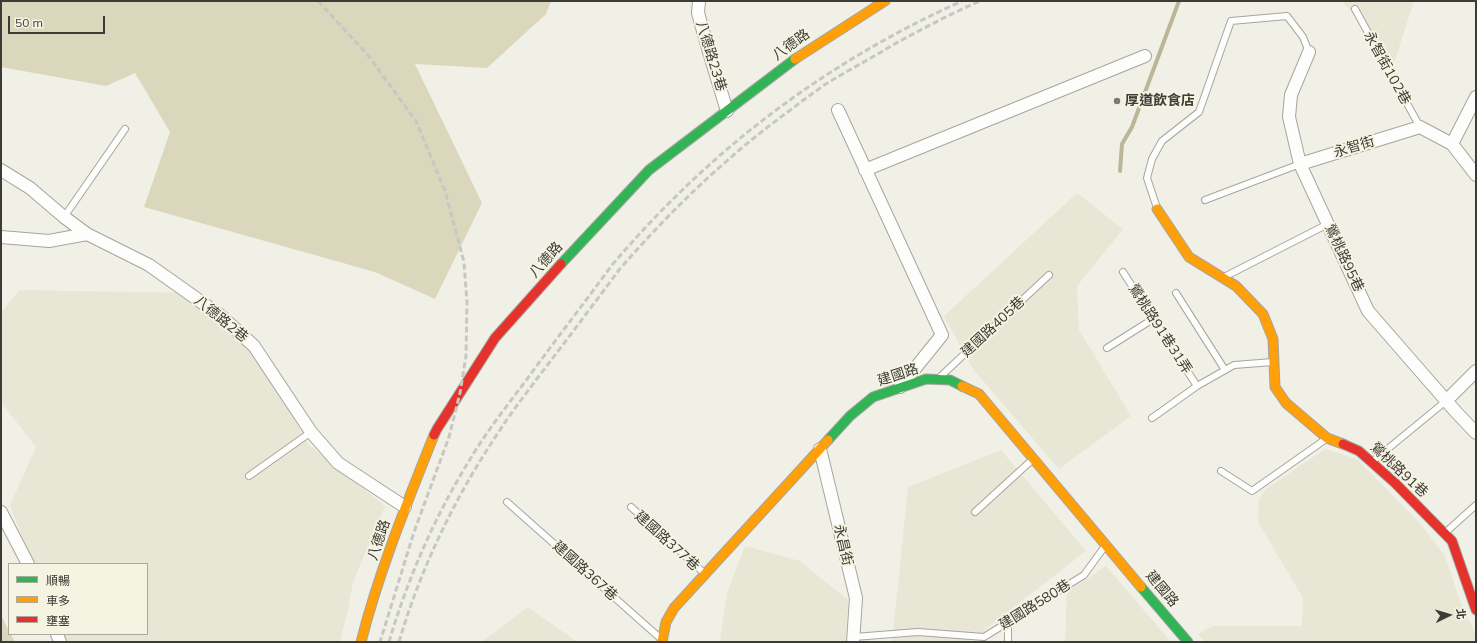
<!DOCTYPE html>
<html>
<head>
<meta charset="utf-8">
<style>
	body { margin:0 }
	#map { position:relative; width:1477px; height:643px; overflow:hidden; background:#f1f0e6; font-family:Mulish,"Noto Sans TC",sans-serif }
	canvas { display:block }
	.frame { position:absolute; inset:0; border:2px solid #3c3b35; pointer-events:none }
	.legend { position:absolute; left:8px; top:563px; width:140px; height:72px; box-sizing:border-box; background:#f5f3e2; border:1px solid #aba99d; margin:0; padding:5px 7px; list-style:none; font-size:12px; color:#3c3b35 }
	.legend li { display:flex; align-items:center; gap:8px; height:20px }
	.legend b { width:20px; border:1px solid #aba99d }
	.north { position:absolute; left:1429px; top:595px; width:40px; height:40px; -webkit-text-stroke:3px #f5f3e2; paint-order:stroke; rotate:85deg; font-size:11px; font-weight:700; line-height:16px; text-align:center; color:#3c3b35 }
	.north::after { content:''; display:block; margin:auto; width:14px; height:18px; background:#3c3b35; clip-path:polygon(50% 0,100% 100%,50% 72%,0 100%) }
	.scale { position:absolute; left:8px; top:16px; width:97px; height:18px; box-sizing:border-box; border:2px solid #3c3b35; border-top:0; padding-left:5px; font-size:12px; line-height:14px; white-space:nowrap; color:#3c3b35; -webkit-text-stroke:3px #f5f3e2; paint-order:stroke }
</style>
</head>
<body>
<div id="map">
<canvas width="1477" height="643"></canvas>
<div class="frame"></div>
<ul class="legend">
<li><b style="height:5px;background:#30b455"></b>順暢</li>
<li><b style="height:5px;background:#ff9f0a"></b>車多</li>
<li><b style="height:5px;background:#e5322d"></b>壅塞</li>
</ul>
<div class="north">北</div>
<div class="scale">50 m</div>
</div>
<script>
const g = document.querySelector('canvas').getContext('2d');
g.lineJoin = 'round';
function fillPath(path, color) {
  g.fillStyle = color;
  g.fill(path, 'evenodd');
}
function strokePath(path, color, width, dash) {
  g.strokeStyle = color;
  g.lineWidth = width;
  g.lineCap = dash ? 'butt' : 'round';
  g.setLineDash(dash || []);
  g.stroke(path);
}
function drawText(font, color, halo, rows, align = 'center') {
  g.font = font + ' Mulish,"Noto Sans TC",sans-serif';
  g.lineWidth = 4;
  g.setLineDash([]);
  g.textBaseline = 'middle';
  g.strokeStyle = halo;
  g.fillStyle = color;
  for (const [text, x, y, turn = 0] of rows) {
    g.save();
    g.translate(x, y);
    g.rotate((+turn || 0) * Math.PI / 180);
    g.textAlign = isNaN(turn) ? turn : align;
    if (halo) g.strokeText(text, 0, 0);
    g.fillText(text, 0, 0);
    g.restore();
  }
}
fillPath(new Path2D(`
	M1343,1h71l-20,62 -50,-60z
	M1077,193l46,36 -46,57 2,44 52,86 -72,53 -86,-100 -29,-53z
	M19,290l173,3 69,67 47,84 77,62 -32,76 -5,27 -8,33h-276l-3,-8h86v-70h-115l-22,-59 26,-58 -35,-45v-89z
	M1325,449l32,10 62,63 26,34 16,48 15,31v7h-271l-7,-8 14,-8h90l1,-28 -45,-76 1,-23 7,-10z
	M1001,450l85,101 -117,91h-77l16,-155z
	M745,546l55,15 48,39 -2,42h-126l7,-49z
	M1106,566l65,76h-106l2,-50z
	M528,607l49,35h-95z`), '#e8e6d4');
fillPath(new Path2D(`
	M1,1h550l-5,13 -59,54 -72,-4 67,139 -47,96 -60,-27 -231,-65 26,-75 -35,-59 -29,13 -105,-19z
	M1,615l8,16v3h2l4,8h-14z`), '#dad7bc');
strokePath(new Path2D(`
	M1120,171l2,-27 10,-17 47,-126`), '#bab697', 4);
const lane = new Path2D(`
	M1355,9l65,118
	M1205,200l95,-36
	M1157,208l-10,-30 5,-19 10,-18 37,-29 32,-91 56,-5 16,21 6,15
	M64,217l61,-88
	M1123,272l74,114 37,-21 39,-3
	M1226,276l102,-52
	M1176,293l49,77
	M1107,348l46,-29
	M941,376l108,-101
	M1152,418l45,-32
	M1373,461l73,-60
	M1221,471l31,20 74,-52
	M249,476l62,-44
	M507,502l153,136
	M631,507l73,66
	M975,512l57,-52
	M1446,532l30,-27
	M1008,622v20
	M854,637l64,-5 66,5 100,-62 21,-29`);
const street = new Path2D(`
	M699,1l-1,12 11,39 18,59
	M1309,52l-18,43 -2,22 11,47 68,147 88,101 20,21
	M838,110l104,225 -42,52
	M1452,144l24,31
	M1300,164l120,-37 32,17 24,-47
	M1,170l29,18 34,29 23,17 62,31 72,51 33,30 57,86 27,31 67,44
	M865,170l280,-114
	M1,237l48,4 38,-7
	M1446,401l30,-30
	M820,449l36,149 -3,44
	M1,512l27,52
	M57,634l3,8`);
const fast = new Path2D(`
	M561,264l88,-94 146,-111
	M828,440l22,-24 23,-19 53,-18 24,1 12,6
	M1141,587l47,55`);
const slow = new Path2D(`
	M795,59l90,-58
	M1157,209l32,48 47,29 27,28 10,25 2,48 11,16 41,35 16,6
	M962,386l17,8 162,193
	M361,642c18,-71 46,-139 73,-207
	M662,642l4,-20 8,-14 154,-168`);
const jam = new Path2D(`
	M434,435l3,-6 58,-91 66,-74
	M1343,444l16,7 36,32 57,58 24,69`);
strokePath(lane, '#a6a59e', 8);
strokePath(street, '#a6a59e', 14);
strokePath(fast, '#a6a59e', 11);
strokePath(slow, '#a6a59e', 11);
strokePath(jam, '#a6a59e', 11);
strokePath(lane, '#fdfdfb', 6);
strokePath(street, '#fdfdfb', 12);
strokePath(fast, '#30b455', 9);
strokePath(slow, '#ff9f0a', 9);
strokePath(jam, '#e5322d', 9);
strokePath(new Path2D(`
	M318,1l49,53 49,67 29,70 19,71 3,41 -1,53 -6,37 -11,44 -35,95 -34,110
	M389,642c19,-65 47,-128 83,-186 17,-28 38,-54 58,-81 27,-37 55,-73 82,-110 99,-116 211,-201 350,-264
	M399,642c22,-75 57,-147 101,-212 12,-19 26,-36 39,-54 27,-35 54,-71 80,-106 51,-59 107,-113 170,-159 17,-13 34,-26 52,-36 17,-10 34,-19 50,-29 29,-16 59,-32 89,-45`), '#c7c7c4', 3, [6, 3]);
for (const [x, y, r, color] of [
	[1117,101,4,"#7b7a73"]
]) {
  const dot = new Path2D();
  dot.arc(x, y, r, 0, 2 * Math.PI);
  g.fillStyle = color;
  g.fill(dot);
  strokePath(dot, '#f5f3e2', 1.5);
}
drawText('14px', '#3c3b35', '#f5f3e2', [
	["八德路",791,45,-36],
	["八德路23巷",711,56,73],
	["永智街102巷",1387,68,61],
	["永智街",1354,147,-17],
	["鶯桃路95巷",1344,258,65],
	["八德路",546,260,-48],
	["八德路2巷",221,319,39],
	["建國路405巷",993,327,-43],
	["鶯桃路91巷31弄",1160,329,57],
	["建國路",898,375,-18],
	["鶯桃路91巷",1399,470,43],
	["八德路",379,540,-71],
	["建國路377巷",667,541,42],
	["永昌街",843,545,77],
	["建國路367巷",585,571,42],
	["建國路",1162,589,50],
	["建國路580巷",1035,605,-32]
]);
drawText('bold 14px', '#3c3b35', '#f5f3e2', [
	["厚道飲食店",1125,101]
], 'left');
</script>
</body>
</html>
